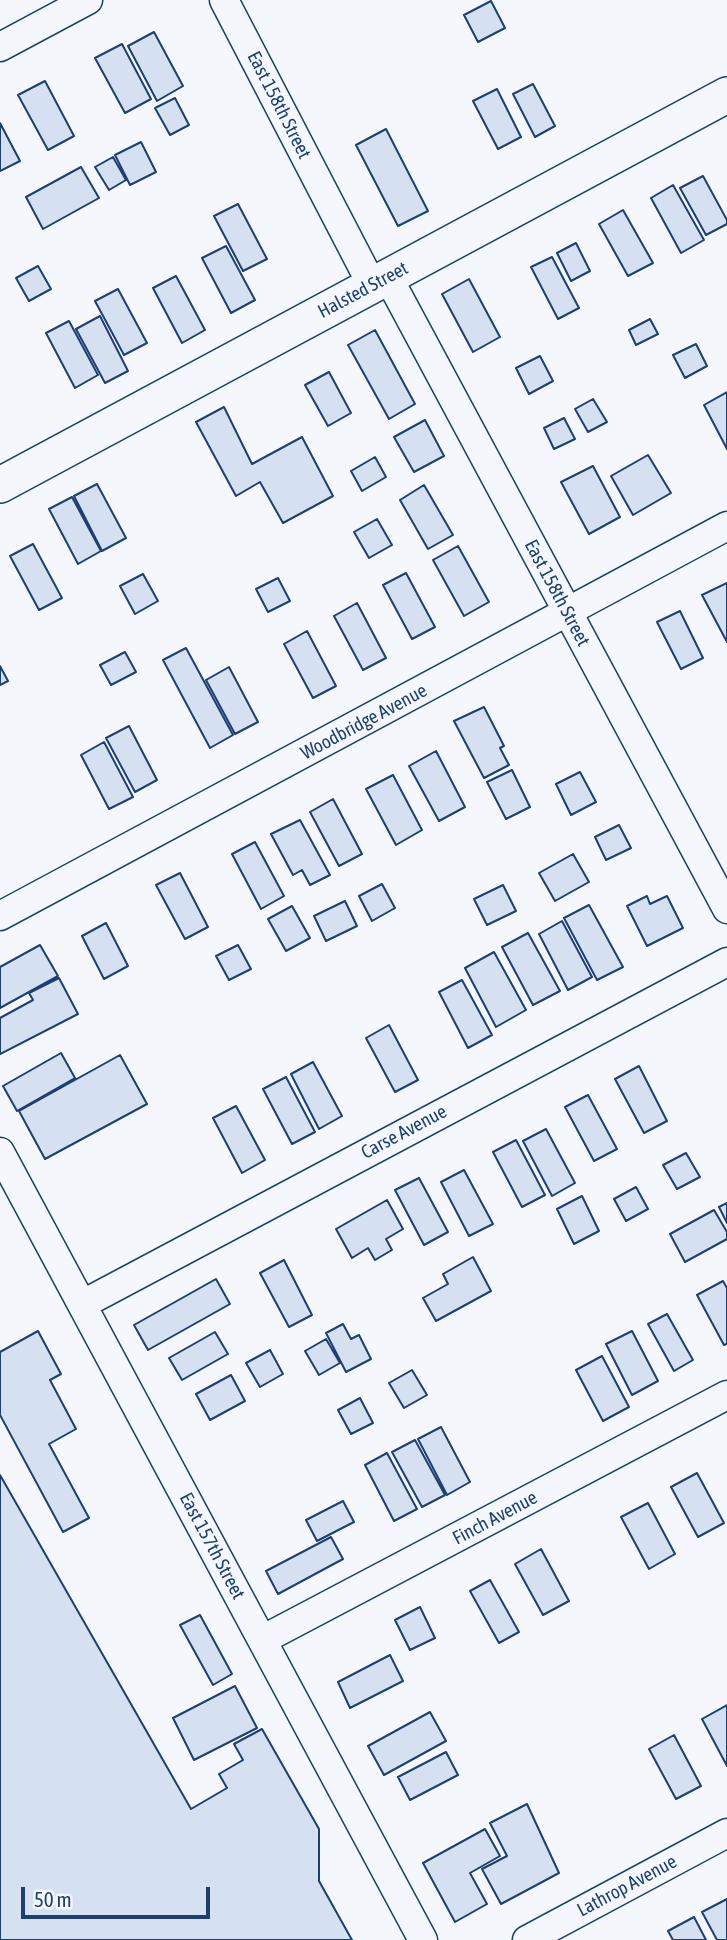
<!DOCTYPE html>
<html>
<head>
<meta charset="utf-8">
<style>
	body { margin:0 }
	#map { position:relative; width:727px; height:1940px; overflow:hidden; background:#f4f7fb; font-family:"Asap Condensed",sans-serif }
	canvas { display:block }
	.scale { position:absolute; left:21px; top:1887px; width:189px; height:32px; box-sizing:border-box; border:4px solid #1d3f73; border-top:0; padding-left:9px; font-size:21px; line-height:24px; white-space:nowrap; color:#1d3f73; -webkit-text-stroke:5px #f4f7fb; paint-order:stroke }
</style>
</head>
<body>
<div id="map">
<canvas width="727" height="1940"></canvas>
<div class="scale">50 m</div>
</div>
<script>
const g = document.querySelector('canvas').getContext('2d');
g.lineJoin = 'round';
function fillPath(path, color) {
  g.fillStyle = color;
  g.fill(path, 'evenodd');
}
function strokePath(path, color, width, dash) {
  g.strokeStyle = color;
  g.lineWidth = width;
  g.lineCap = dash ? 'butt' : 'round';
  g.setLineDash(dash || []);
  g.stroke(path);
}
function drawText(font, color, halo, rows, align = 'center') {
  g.font = font + ' "Asap Condensed",sans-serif';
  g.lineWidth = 5;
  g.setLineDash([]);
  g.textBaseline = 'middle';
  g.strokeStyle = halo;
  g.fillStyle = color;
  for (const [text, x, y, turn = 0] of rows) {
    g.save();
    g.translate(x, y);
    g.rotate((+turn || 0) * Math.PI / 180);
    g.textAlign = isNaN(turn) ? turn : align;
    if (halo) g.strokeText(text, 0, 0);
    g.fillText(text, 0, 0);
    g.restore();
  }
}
const building = new Path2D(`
	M491,1l14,27 -27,14 -14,-27z
	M154,32l29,54 -26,15 -29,-55z
	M122,44l29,55 -26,14 -30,-55z
	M45,81l29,55 -26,14 -30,-55z
	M533,84l22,42 -20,11 -22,-43z
	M497,89l24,48 -23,12 -25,-48z
	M175,98l14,27 -19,10 -15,-27z
	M0,123l20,38 -20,10z
	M386,129l42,82 -30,15 -42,-81z
	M141,142l15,30 -26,13 -15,-30z
	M113,157l13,23 -17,10 -14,-23z
	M81,167l18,31 -56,31 -17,-32z
	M703,176l24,44v4l-21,11 -26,-47z
	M673,185l31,55 -23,13 -30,-55z
	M238,204l29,55 -24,12 -29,-55z
	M623,210l30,53 -25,13 -29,-52z
	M576,243l14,28 -19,10 -14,-28z
	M226,246l29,54 -24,13 -29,-55z
	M552,257l27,51 -21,11 -27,-52z
	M38,266l13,23 -22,12 -13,-23z
	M176,276l29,54 -23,13 -29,-55z
	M469,279l31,58 -27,15 -31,-58z
	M118,289l29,54 -23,12 -29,-54z
	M100,316l28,55 -23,12 -29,-54z
	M650,319l8,15 -22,11 -7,-15z
	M69,321l29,54 -23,13 -29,-55z
	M375,330l40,74 -26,15 -41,-74z
	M696,344l11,22 -22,12 -12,-23z
	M540,356l13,25 -24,13 -13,-26z
	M329,372l22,41 -23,13 -23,-41z
	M727,392v57l-23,-44z
	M593,399l14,23 -19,10 -13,-23z
	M224,407l28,57 50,-27 31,59 -50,27 -23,-41 -24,14 -40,-74z
	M564,418l11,21 -21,10 -10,-21z
	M425,420l19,36 -30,16 -20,-35z
	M648,455l23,38 -38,22 -22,-39z
	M375,457l11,20 -24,14 -11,-20z
	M593,466l27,51 -31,17 -28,-52z
	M97,484l29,54 -24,13 -28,-55z
	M424,485l29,50 -25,14 -28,-49z
	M72,497l29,54 -23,13 -29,-55z
	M377,519l15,26 -23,13 -15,-26z
	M33,544l29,54 -23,12 -29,-54z
	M458,546l31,56 -25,14 -31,-56z
	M406,573l29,54 -23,12 -29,-54z
	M143,574l15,27 -23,13 -15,-28z
	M278,578l12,23 -22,11 -12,-23z
	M727,583v59l-25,-47z
	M357,603l29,55 -23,12 -29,-54z
	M680,611l23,47 -22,11 -24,-47z
	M307,631l29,55 -23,12 -29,-54z
	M186,648l47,87 -23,13 -47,-88z
	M125,652l11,20 -25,13 -11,-20z
	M0,666l8,15 -8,4z
	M229,667l29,55 -23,12 -29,-54z
	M484,707l20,39 -4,2 9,17 -25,13 -30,-57z
	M129,726l28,54 -22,12 -29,-54z
	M104,742l29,55 -24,12 -28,-54z
	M436,751l29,56 -26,14 -30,-55z
	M512,770l18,37 -24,12 -19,-37z
	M580,772l16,30 -25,13 -15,-31z
	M393,775l29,55 -26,15 -30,-56z
	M333,799l29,55 -23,12 -29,-54z
	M300,820l30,55 -20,10 -8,-15 -9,5 -22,-41z
	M619,825l12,23 -25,12 -11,-23z
	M255,842l29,54 -23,13 -29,-55z
	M573,854l16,28 -34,19 -16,-28z
	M180,873l28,54 -23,12 -29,-54z
	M382,884l13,24 -23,13 -13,-25z
	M503,885l13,26 -29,14 -13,-26z
	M647,896l3,8 17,-8 16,32 -36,18 -20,-40z
	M345,901l12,25 -31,15 -12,-25z
	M589,905l34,62 -26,13 -33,-62z
	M292,906l18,32 -24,13 -18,-32z
	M562,921l30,56 -24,13 -29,-56z
	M106,923l22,43 -24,13 -22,-43z
	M528,933l32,58 -27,14 -31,-58z
	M40,945l18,31 -58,32v-41z
	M238,945l13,24 -22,11 -13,-24z
	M494,952l32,58 -30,17 -31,-59z
	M59,978l19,36 -78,40v-36l33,-18 -4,-7z
	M462,980l30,55 -24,13 -29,-56z
	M389,1025l29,55 -23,12 -29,-54z
	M61,1053l14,25 -58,33 -14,-25z
	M120,1055l27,49 -102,55 -26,-48z
	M313,1062l29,54 -23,13 -28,-55z
	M639,1066l28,55 -23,12 -29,-54z
	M286,1077l29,55 -23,12 -29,-55z
	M588,1095l29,54 -23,12 -29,-54z
	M236,1106l29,54 -23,13 -29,-55z
	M546,1129l29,54 -23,13 -29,-55z
	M516,1140l29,55 -23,12 -29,-55z
	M686,1153l14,24 -23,12 -14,-24z
	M464,1170l29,54 -24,12 -28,-54z
	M419,1178l29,54 -24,13 -29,-55z
	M636,1187l12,22 -22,12 -12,-22z
	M582,1196l17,35 -25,13 -17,-35z
	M387,1200l16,29 -17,10 6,11 -17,10 -7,-12 -16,10 -16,-29z
	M727,1203v20l-8,-16z
	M714,1210l13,22v7l-42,23 -15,-28z
	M473,1257l18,34 -55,30 -13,-23 25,-14 -5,-10z
	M284,1260l28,55 -23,12 -29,-54z
	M216,1279l14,25 -82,46 -14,-25z
	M723,1281l4,7v56l-3,1 -27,-50z
	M667,1314l26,46 -19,11 -26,-47z
	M343,1324l8,15 8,-4 12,24 -25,13 -20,-39z
	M38,1331l23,43 -11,6 26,49 -27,15 40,74 -26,14 -63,-117v-63z
	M632,1331l26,50 -26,14 -26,-51z
	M215,1332l13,22 -46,26 -13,-22z
	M326,1339l14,24 -21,12 -14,-24z
	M270,1350l13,24 -23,13 -14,-24z
	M602,1356l27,51 -26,14 -27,-51z
	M412,1370l15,25 -23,13 -15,-25z
	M231,1375l14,26 -35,19 -14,-26z
	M360,1398l13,25 -22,11 -13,-24z
	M441,1427l29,55 -23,13 -29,-56z
	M415,1440l30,55 -23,12 -30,-55z
	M387,1453l30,56 -23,12 -29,-56z
	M697,1473l27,50 -26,14 -27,-50z
	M0,1475l191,334 36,-21 -8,-14 24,-14 -9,-16 28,-15 57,100v52l33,59h-352z
	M343,1501l11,21 -37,19 -11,-21z
	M648,1503l27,51 -26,15 -28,-52z
	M331,1537l12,22 -65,35 -12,-23z
	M541,1549l28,52 -26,14 -28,-51z
	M490,1580l29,52 -20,11 -29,-52z
	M420,1607l15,31 -25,12 -15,-30z
	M200,1615l32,59 -19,11 -33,-60z
	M390,1655l13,26 -53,27 -12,-26z
	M235,1686l22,42 -63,32 -21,-42z
	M727,1705v61l-25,-47z
	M430,1712l16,29 -62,34 -16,-29z
	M674,1735l27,51 -25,13 -27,-50z
	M446,1752l12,23 -48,25 -12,-23z
	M527,1804l32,69 -58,31 -19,-35 25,-13 -17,-33z
	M485,1829l15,27 -30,17 17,31 -32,18 -32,-59z
	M727,1899v41h-10l-15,-28z
	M694,1917l12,23h-33l-5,-9z`);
fillPath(building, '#d5e0f0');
strokePath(building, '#1d3f73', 2);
const minor = new Path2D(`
	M224,0l148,285
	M0,47l88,-47
	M388,277l339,632
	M0,916l727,-390
	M0,1152l423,788
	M83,1304l644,-342
	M262,1640l465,-245
	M527,1940l200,-107`);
const major = new Path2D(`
	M0,485l727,-390`);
strokePath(minor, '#1d3f73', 31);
strokePath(major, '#1d3f73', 38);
strokePath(minor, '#f4f7fb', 28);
strokePath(major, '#f4f7fb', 35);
drawText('19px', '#1d3f73', '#f4f7fb', [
	["East 158th Street",279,105,63],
	["Halsted Street",363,290,-28],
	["East 158th Street",557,593,62],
	["Woodbridge Avenue",364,722,-28],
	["Carse Avenue",404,1132,-28],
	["Finch Avenue",495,1518,-28],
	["East 157th Street",212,1546,62],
	["Lathrop Avenue",627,1886,-28]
]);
</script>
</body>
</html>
